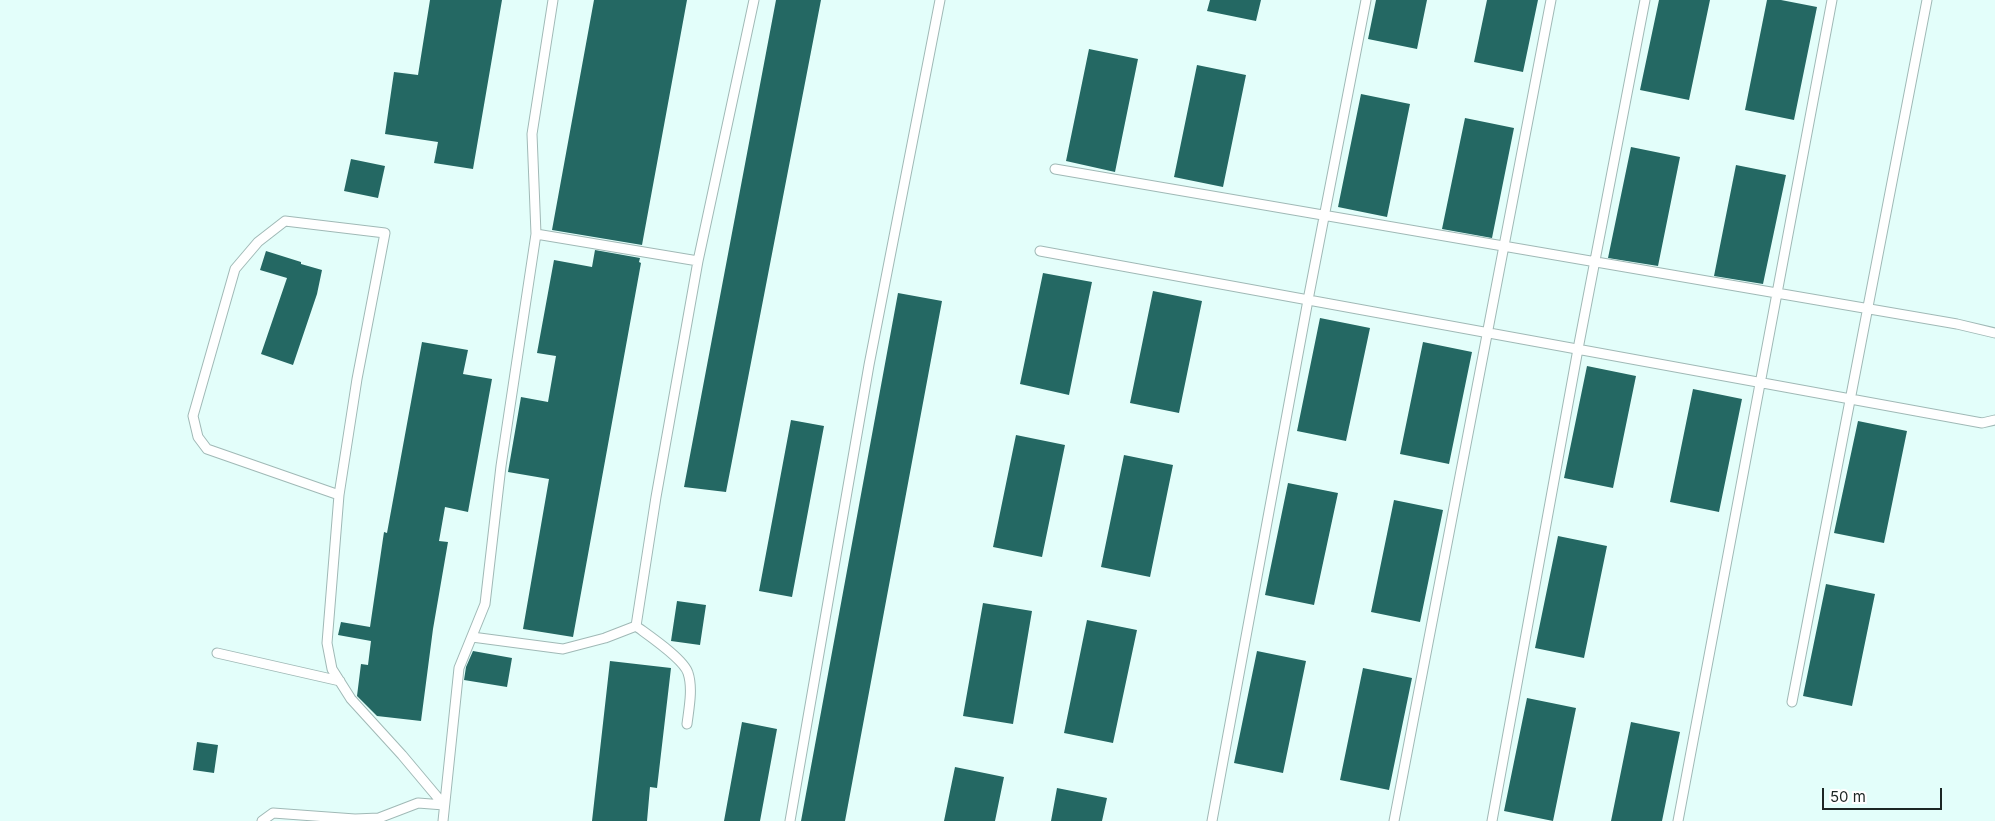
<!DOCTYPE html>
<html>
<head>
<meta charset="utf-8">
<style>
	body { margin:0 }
	#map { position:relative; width:1995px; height:821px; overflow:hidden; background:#e3fefa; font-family:Inter,sans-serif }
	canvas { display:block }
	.scale { position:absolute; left:1822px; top:788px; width:120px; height:22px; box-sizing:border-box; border:2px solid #1c2624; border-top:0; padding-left:6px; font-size:15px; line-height:18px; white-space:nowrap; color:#1c2624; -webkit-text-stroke:4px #fff; paint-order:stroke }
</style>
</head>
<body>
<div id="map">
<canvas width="1995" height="821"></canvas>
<div class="scale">50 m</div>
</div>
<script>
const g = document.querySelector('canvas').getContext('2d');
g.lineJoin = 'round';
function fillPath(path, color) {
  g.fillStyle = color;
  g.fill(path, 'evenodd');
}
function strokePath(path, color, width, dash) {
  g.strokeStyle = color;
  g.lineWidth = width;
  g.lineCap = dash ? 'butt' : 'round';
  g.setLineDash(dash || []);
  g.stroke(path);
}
fillPath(new Path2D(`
	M430,0h72l-29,169 -39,-6 4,-21 -53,-8 9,-62 24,3z
	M594,0h93l-45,245 -90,-15z
	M776,0h45l-95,492 -42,-5z
	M1210,0h51l-5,21 -49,-10z
	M1376,0h51l-10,49 -49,-10z
	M1487,0h51l-15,72 -49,-10z
	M1659,0h51l-21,100 -49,-10z
	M1767,0h14l36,7 -23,113 -49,-10z
	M1089,49l49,10 -23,113 -49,-11z
	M1197,65l49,10 -23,112 -49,-10z
	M1361,94l49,10 -23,113 -49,-10z
	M1465,118l49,10 -22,110 -50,-9z
	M1631,147l49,10 -22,109 -50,-8z
	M351,159l34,7 -7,32 -34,-7z
	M1736,165l50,10 -23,109 -49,-8z
	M595,250l45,8 -1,4 2,1 -68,374 -50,-8 26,-150 -41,-7 13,-75 27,5 8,-46 -19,-3 17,-93 38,7z
	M266,251l35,11v2l21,6 -5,24 -24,71 -32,-11 26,-76 -27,-8z
	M1043,273l49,9 -23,113 -49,-11z
	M1153,291l49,10 -23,112 -49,-10z
	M898,293l44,8 -97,520h-44z
	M1320,318l50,10 -24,113 -49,-10z
	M422,342l46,8 -5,24 29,5 -24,133 -23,-5 -6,34 9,1 -15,87 -12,92 -44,-5 -20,-20 4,-32 7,1 3,-24 -33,-6 3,-13 29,5 14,-95 3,1z
	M1423,342l49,10 -23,112 -49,-10z
	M1587,366l49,10 -23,112 -49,-10z
	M1693,389l49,10 -23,113 -49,-10z
	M791,420l33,6 -32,171 -33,-6z
	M1858,421l49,10 -23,112 -50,-10z
	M1016,435l49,10 -23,112 -49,-10z
	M1124,455l49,10 -23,112 -49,-10z
	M1288,483l50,10 -24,112 -49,-10z
	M1394,500l49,10 -23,112 -49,-10z
	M1558,536l49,10 -23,112 -49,-10z
	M1826,584l49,10 -23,112 -49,-10z
	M677,601l29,4 -6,40 -29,-4z
	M983,603l49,8 -19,113 -50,-8z
	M1087,620l50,10 -24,113 -49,-10z
	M473,651l39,7 -5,29 -43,-7 2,-13z
	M1257,651l49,10 -23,112 -49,-10z
	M610,661l61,7 -14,120 -7,-1 -3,34h-55z
	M1363,668l49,10 -23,112 -49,-10z
	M1527,698l49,10 -23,113 -49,-10z
	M742,722l35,7 -17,92h-36z
	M1631,722l49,10 -18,89h-51z
	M197,742l21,3 -4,28 -21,-3z
	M955,767l49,10 -9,44h-51z
	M1057,788l50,10 -5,23h-51z`), '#246863');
const lane = new Path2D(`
	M1055,169l902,155 38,9
	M536,234l162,27
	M1040,251l942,172 13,-3
	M339,495l-132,-46 -9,-12 -5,-21 42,-147 23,-27 27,-21 100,12 -28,146 -18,116 -12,148 5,26 19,30 51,56 42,50
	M636,626l20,-129 42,-236 56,-261
	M636,626c12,9 48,33 52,47 5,15 1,35 -1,51
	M472,637l91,12 42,-11 31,-12
	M217,653l123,28
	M1792,702l135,-702
	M262,821l11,-8 82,6 24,-1 39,-15 26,2
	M443,821l16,-153 26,-64 16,-138 35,-232 -4,-100 21,-134
	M790,821l79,-456 71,-365
	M1212,821l96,-521 58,-300
	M1394,821l157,-821
	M1492,821l86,-472 67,-349
	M1678,821l154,-821`);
strokePath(lane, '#a0b9b6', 11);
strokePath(lane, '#fff', 9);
</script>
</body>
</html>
